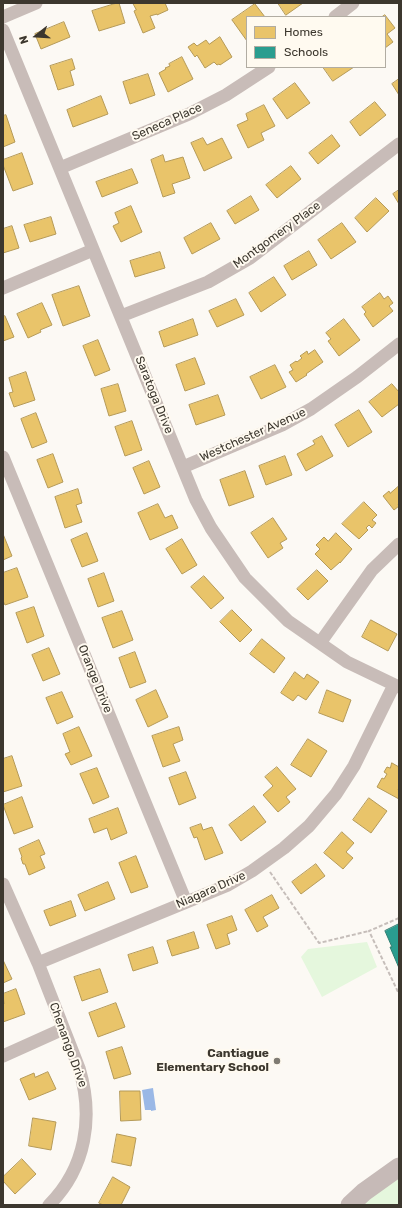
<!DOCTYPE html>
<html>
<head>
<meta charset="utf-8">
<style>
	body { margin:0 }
	#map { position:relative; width:402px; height:1208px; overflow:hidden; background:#fcf9f4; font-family:Rubik,sans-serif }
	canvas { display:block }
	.frame { position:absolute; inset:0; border:4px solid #3c372e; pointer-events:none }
	.legend { position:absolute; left:246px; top:16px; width:140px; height:52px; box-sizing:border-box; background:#fffaf0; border:1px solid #b1aca2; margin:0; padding:5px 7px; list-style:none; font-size:12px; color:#3c372e }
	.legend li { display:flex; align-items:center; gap:8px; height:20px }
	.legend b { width:20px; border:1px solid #b1aca2 }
	.north { position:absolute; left:16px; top:16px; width:40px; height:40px; -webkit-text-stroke:3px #fffaf0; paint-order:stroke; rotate:253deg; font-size:11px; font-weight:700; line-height:16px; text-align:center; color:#3c372e }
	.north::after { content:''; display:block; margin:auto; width:14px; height:18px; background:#3c372e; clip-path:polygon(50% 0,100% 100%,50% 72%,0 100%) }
</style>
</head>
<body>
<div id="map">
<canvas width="402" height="1208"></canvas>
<div class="frame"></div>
<ul class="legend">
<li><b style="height:11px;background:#e9c46a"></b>Homes</li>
<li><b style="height:11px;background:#2a9d8f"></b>Schools</li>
</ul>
<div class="north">N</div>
</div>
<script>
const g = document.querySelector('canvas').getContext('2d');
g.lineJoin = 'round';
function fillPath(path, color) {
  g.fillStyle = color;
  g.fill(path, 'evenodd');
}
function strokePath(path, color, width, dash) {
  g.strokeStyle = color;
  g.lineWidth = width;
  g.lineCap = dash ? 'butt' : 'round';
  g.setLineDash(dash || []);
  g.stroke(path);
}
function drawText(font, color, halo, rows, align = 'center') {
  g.font = font + ' Rubik,sans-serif';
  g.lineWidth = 4;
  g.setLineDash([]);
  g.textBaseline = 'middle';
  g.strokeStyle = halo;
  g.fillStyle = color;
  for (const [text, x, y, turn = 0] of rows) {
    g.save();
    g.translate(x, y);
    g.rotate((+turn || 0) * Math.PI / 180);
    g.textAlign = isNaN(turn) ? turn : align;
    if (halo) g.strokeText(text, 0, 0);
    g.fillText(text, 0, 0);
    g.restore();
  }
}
fillPath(new Path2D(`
	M367,942l10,25 -55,30 -21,-40 7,-8z
	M399,1167v38h-49z`), '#e5f7dd');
fillPath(new Path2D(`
	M153,1088l3,22 -5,1v-1h-6l-3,-20z`), '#9ab8e6');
const homes = new Path2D(`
	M117,3h2l6,20 -26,8 -7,-20z
	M133,3h32l3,7 -11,5v-1l-7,2 5,12 -12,5 -9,-22 2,-1z
	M278,3h25l-17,12z
	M255,4l10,13h-18v24l-15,-21z
	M385,15l10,13 -8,6 6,8 -8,6v-31h-3z
	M64,22l6,15 -29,12 -6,-15z
	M220,37l12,20 -12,8 -1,-1 -2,1 -3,-3 -9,6 -8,-13 -2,2 -7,-10 6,-4 3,3 9,-6 3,4z
	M182,57l11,22 -25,13 -9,-19 7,-4 -1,-1 5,-2 -1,-2z
	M72,59l3,10 -5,2 4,14 -16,5 -8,-24z
	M323,67h31l-21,14z
	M148,74l7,21 -25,9 -7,-22z
	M399,79v16l-7,-11z
	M295,83l15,20 -23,16 -14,-20z
	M101,96l7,18 -35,13 -6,-17z
	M375,102l11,13 -26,21 -10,-14z
	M264,105l11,21 -14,7 3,7 -16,8 -11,-23 11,-5 -2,-6z
	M6,115l9,27 -12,5v-31z
	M332,135l8,11 -22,18 -9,-11z
	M203,138l4,7 15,-7 10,20 -28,13 -13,-28z
	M22,153l11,31 -20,7 -10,-26v-5z
	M163,155l2,7 18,-5 7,21 -18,6 3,9 -12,4 -12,-37z
	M291,166l10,13 -24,19 -11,-13z
	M132,169l6,14 -36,14 -6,-15z
	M399,190v14l-6,-10z
	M251,196l8,14 -24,14 -8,-13z
	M376,198l13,13 -22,21 -12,-14z
	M131,206l11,26 -21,10 -8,-16 6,-3 -4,-10z
	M51,217l5,17 -26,8 -6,-17z
	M211,223l9,16 -28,15 -8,-16z
	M342,223l14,19 -25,17 -13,-19z
	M12,226l7,22 -16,5v-24z
	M309,251l8,14 -25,15 -8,-14z
	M160,252l5,16 -30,9 -5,-16z
	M274,277l12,18 -25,17 -12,-19z
	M79,286l11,30 -27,10 -11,-31z
	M380,293l4,6 4,-3 5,7 -4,3 4,5 -20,16 -9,-13 2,-2 -4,-5z
	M236,299l8,16 -27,12 -8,-16z
	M42,303l10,22 -12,5 1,2 -13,6 -11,-24z
	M5,316l9,21 -11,4v-24z
	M193,319l5,16 -34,12 -5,-15z
	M344,319l16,21 -21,16 -11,-15 3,-2 -5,-6z
	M98,340l12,30 -15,6 -12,-30z
	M315,350l8,12 -17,12 1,1 -11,7 -7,-10 4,-2 -3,-5 6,-4 1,1 5,-4 -2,-2 7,-5 1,3z
	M195,358l10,26 -20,7 -9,-26z
	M275,365l11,22 -25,12 -11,-22z
	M26,372l9,28 -21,7 -5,-14 4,-1 -4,-14z
	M118,384l8,27 -17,5 -8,-27z
	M392,384l7,8v12l-17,13 -13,-15z
	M218,395l7,20 -29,10 -7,-20z
	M359,410l13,22 -24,15 -13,-22z
	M36,413l11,29 -15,6 -11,-29z
	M132,421l10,29 -17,6 -10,-29z
	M322,436l11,20 -27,15 -9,-17 18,-10 -2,-3z
	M53,454l10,28 -15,6 -11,-28z
	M285,456l7,19 -26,10 -7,-19z
	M149,461l11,26 -16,7 -11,-26z
	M245,471l9,26 -25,9 -9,-26z
	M399,486v17l-1,1 1,2 -5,4 -11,-14 6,-5 1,2z
	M78,489l4,14 -6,2 6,17 -17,6 -10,-31z
	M364,502l13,13 -5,5 4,3 -4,5 -3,-3 -3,3 2,2 -9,9 -17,-15z
	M158,504l7,14 7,-3 6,13 -28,12 -12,-27z
	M273,518l14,21 -7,4 3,5 -15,10 -17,-25z
	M87,533l11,28 -16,6 -11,-27z
	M336,533l16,16 -12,14v-1l-9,8 -16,-16 5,-5 -4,-4 8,-8 4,4z
	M3,534l9,22 -9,4z
	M182,539l15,26 -15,9 -16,-25z
	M17,568l11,29 -23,8 -2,-4v-28z
	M317,570l11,11 -20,19 -11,-11z
	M104,573l10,28 -16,6 -10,-28z
	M204,576l20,22 -13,11 -20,-22z
	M34,607l10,29 -17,7 -11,-30z
	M232,610l20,20 -12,12 -20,-20z
	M122,611l11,29 -20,8 -11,-30z
	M371,620l26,14 -9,17 -26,-14z
	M262,639l23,19 -11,15 -24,-19z
	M49,648l11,26 -17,7 -11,-26z
	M135,652l11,30 -16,6 -11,-30z
	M295,672l9,7 3,-5 12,8 -13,18 -8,-5 -5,6 -12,-8z
	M156,690l12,27 -20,10 -12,-27z
	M327,690l24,10 -8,22 -24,-9z
	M62,692l11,25 -16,7 -11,-26z
	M79,727l13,29 -21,9 -6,-11 5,-2 -7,-18z
	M179,727l4,13 -10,4 7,17 -17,6 -11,-31z
	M308,739l19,12 -16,26 -20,-12z
	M12,756l10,30 -19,6v-33z
	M392,763l7,4v21l-1,2 1,1v8l-22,-12 5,-9 2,1 3,-5 -3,-2 3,-5 3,1z
	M277,767l19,22 -10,8 4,5 -12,10 -15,-17 10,-9 -8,-9z
	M97,768l12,29 -16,7 -13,-30z
	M186,772l10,26 -17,7 -10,-27z
	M22,797l11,30 -19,7 -11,-29z
	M369,798l18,13 -16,22 -18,-13z
	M254,806l12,16 -25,19 -12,-16z
	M118,808l9,25 -16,7 -4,-12 -13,5 -5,-14z
	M201,824l2,6 9,-3 11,26 -18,7 -8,-23 -3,1 -4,-10z
	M342,832l12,11 -8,9 7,6 -10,11 -19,-16z
	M39,840l6,14 -5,2 5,12 -16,7 -4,-11h-2l-2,-6 1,-1 -3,-8z
	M136,856l12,31 -17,6 -12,-30z
	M316,864l9,12 -24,18 -9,-12z
	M108,882l7,17 -30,12 -7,-16z
	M272,895l7,13 -16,9 5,9 -11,6 -12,-22z
	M71,901l5,15 -26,10 -6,-15z
	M232,916l5,14 -10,4 3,10 -14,5 -9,-24z
	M194,932l5,16 -27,8 -5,-15z
	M153,947l5,16 -25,8 -5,-16z
	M3,960l9,19 -9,4z
	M100,969l8,23 -26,9 -8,-24z
	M16,989l9,25 -22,8v-18h1l-1,-10z
	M116,1003l9,24 -27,10 -9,-24z
	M122,1047l9,27 -17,5 -8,-27z
	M48,1072l8,17 -27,11 -9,-21 14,-6 1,4z
	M120,1091h20l1,29 -20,1z
	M33,1118l23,4 -5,28 -22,-4z
	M117,1134l19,4 -5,28 -19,-4z
	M22,1159l14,15 -21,20 -12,-13v-4z
	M113,1177l17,10 -9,18h-18l-4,-2z`);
fillPath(homes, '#e9c46a');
strokePath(homes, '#b59a58', 1);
const schools = new Path2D(`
	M399,924v44l-9,-21h2l-7,-16z`);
fillPath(schools, '#2a9d8f');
strokePath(schools, '#2f7e72', 1);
strokePath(new Path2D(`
	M270,872l49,71 50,-12
	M399,918l-30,13 30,63`), '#c6beba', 2, [4, 2]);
strokePath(new Path2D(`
	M3,17l33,-14
	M335,17l18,-14
	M3,30l193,470 15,28 34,50 43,43 59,41 52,25
	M60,168l129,-54 37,-19 43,-28
	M3,288l90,-38
	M121,316l87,-34 42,-24 149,-114
	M3,457l183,445
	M183,467l99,-42 29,-16 46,-32 42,-33
	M320,643l52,-73 27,-26
	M3,884l35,79 41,105c15,49 7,100 -30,137
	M38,963l190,-78 24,-14 32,-23 25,-22 27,-32 18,-28 40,-81
	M3,1056l60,-27`), '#c8bcb8', 13);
strokePath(new Path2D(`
	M350,1205l14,-13 35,-25`), '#c6bab7', 19);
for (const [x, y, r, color] of [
	[277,1061,4,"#7f7b73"]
]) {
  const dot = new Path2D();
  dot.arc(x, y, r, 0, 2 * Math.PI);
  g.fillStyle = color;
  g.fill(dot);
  strokePath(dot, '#fffaf0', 1.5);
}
drawText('12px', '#3c372e', '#fffaf0', [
	["Seneca Place",167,122,-24],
	["Montgomery Place",277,235,-36],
	["Saratoga Drive",154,395,68],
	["Westchester Avenue",253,435,-24],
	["Orange Drive",95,679,68],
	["Niagara Drive",211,890,-24],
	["Chenango Drive",68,1045,70]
]);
drawText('bold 12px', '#3c372e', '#fffaf0', [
	["Cantiague",269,1054],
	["Elementary School",269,1068]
], 'right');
</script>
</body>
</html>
